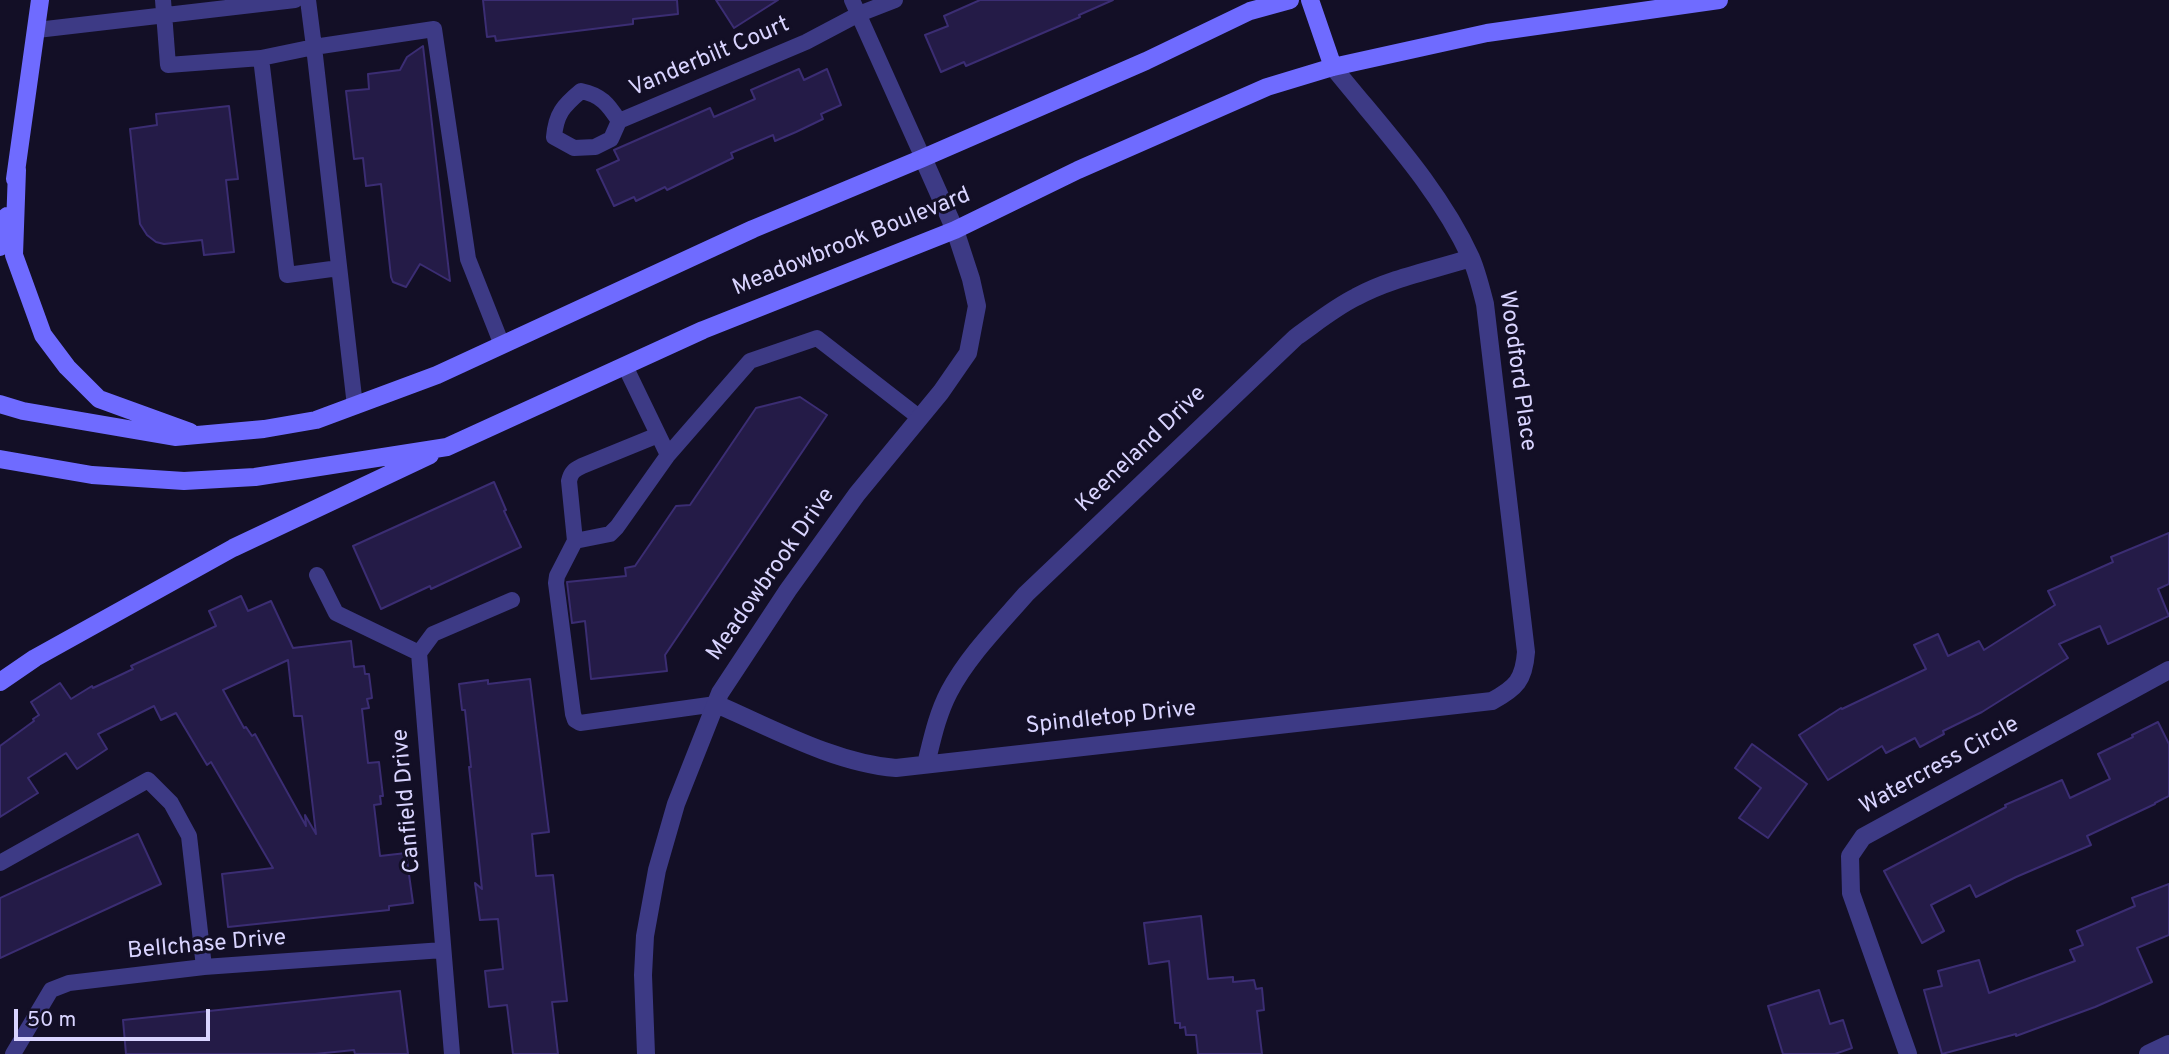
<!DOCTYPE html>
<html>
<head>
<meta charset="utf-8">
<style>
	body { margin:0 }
	#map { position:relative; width:2169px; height:1054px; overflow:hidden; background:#130f26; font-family:Overpass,sans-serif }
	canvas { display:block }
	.scale { position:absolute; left:14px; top:1009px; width:196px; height:32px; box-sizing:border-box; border:4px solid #d9d4ff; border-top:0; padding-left:9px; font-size:21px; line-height:24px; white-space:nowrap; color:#d9d4ff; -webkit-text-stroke:5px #130f26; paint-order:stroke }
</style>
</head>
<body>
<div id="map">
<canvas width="2169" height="1054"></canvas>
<div class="scale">50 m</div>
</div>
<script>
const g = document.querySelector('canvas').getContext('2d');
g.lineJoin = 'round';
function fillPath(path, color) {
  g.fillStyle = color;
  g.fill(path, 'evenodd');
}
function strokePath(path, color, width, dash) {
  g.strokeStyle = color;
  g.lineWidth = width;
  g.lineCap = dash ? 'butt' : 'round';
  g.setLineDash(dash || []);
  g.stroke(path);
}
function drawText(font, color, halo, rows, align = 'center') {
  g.font = font + ' Overpass,sans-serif';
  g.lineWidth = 6;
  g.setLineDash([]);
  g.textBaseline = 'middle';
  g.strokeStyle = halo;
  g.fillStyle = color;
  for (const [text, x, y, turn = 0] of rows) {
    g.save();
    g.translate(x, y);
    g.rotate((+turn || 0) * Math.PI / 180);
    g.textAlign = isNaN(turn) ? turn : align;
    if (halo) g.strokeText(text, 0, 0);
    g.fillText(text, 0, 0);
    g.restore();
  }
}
const building = new Path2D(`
	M483,0h194l1,14 -45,5v5l-137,17 -1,-5 -8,1z
	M716,0h62l-44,28z
	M980,0h133l-34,15 1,2 -114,49 -2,-4 -23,10 -16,-37 23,-9 -4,-10z
	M423,46l27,235 -30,-17 -14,23 -13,-5 -2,-5 -10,-93 -15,2 -3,-28 -9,1 -8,-68 23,-2 -1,-15 32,-4 7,-13z
	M799,69l5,11 23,-11 14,36 -20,9 2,5 -27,13 -21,9 -2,-6 -42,18 2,5 -66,32 -2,-3 -29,14 -2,-4 -20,9 -17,-36 22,-10 -5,-10 96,-42 4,9 41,-18 -4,-9z
	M229,106l9,73 -12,1 8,72 -30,3 -2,-15 -38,4 -8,-2 -9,-7 -7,-11 -10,-95 27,-4 -1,-11z
	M800,397l27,18 -162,240 2,16 -76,8 -6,-58 -13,2 -5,-41 59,-6 -1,-8 10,-2 41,-60 14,-1 66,-97z
	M494,482l12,28 -2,1 17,36 -90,42 -1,-3 -49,23 -28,-63z
	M2169,533v51l-11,5 11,27 -61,28 -8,-18 -41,18 9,14 -86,54 -39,19 1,3 -24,13 -5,-9 -29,15 -4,-7 -54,34 -29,-45 42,-27 1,1 84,-40 -12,-24 24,-11 10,22 31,-15 5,9 71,-45 -7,-14 65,-29 -2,-5z
	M241,596l7,15 23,-10 22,47 58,-7 3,26 10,-1 1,8h4l3,24 -5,1 2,9 -7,1 6,54 11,-1 4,34h-3l1,8 -7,1 6,51 26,-3 7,50 -24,3v4l-161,17 -6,-53 51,-6 -62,-106 -4,3 -31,-52 -15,7 -7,-14 -56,28 9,15 -30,20 -11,-16 -38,25 10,15 -38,24v-71l34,-25 -1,-2 6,-4 -8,-13 29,-19 11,16 21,-13 1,2 40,-19 -2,-3 85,-40 -7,-15zM288,660l6,56h8l14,118 -11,-19 1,11 -51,-92 -3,2 -6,-9 -2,1 -21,-38z
	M530,679l19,153 -17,2 4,42 17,-1 14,126 -15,1 6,52h-45l-6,-49 -18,2 -4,-36 18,-2 -5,-50 -18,1 -5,-37 7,6 -13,-122h2l-6,-57h-3l-3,-26 29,-4v4z
	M2158,722l11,22v52l-14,7v1l-68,32 4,9 -75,32 -40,20 -6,-12 -39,20 13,26 -22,12 -38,-72 122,-64 -1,-2 57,-25 8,18 40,-19 -12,-25 35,-17 -1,-2z
	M1752,744l55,40 -39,54 -29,-20 22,-30 -26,-20z
	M138,834l23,50 -161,74v-60z
	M2169,884v51l-32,13 15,34 -57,25 -79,29v-2l-74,20 -18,-64 18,-4 -4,-15 41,-11 10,33 86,-32 -5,-11 13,-5 -6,-14 58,-25 -3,-8z
	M1201,916l7,63 25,-2v5l21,-2 2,9 6,-1 2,22 -7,1 5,43h-64l-2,-19h-10l-1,-8 -5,1v-5h-5l-6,-62 -20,3 -5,-41z
	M1819,990l11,34 13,-4 9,28 -17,6h-52l-15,-48z
	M400,991l8,63h-53l-1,-4 -39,4h-189l-3,-34z`);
fillPath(building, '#241b47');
strokePath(building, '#3b2d73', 2);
strokePath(new Path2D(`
	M163,0l5,65 93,-7 26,217 52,-7
	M852,0l71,158
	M37,30l258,-30
	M261,58l53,-11 -6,-47
	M581,91c20,4 27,13 38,30l-8,18 -16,8 -21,1 -20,-11c2,-23 9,-31 27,-46z
	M619,121l187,-79 53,-28 36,-14
	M625,366l43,89 82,-94 67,-23 103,80
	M355,406l-41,-359 120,-18 34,230 34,86
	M668,455l-51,72 -7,7 -35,7 -18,35 -1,7 17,131 2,6 5,3 136,-19
	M575,541l-6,-60c2,-9 5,-11 13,-15l76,-31
	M317,575l19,38 83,40
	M0,863l148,-83 23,23 18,33 15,131
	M13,1054l38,-64 18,-7 135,-16 239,-17
	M452,1054l-33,-401 14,-19 79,-34`), '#3d3a85', 16);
strokePath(new Path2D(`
	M716,704c56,24 118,59 180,64l596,-67c24,-13 32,-21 34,-49l-41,-348c-4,-16 -8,-32 -14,-46 -33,-72 -90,-131 -138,-191
	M926,764c6,-24 11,-49 23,-72 19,-36 50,-67 77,-98l270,-257c20,-14 38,-29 60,-40 35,-19 77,-27 115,-39
	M646,1054l-3,-79 2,-39 12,-66 19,-66 44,-111 68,-103 69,-96 84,-102 27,-39 9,-47 -6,-27 -16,-49 -32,-72
	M1908,1054l-57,-161 -1,-37 13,-19 306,-167
	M2148,1054l21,-10`), '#3d3a85', 18);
strokePath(new Path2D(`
	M1310,0l23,67
	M17,170l-3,85 29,80 24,32 32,32 91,33
	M15,179l25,-179
	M0,247l7,-31
	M0,404l23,7 152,26 89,-8 52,-9 121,-45 316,-146 170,-71 223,-97 104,-50 40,-11
	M0,459l92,16 92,6 71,-4 192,-30 256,-117 252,-100 123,-60 189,-83 66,-20 154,-34 232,-33
	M0,682l35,-24 198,-110 197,-93`), '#6f6bff', 18);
drawText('23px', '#d9d4ff', '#130f26', [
	["Vanderbilt Court",710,58,-23],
	["Meadowbrook Boulevard",852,243,-22],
	["Woodford Place",1516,371,82],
	["Keeneland Drive",1142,450,-44],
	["Meadowbrook Drive",772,575,-55],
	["Spindletop Drive",1111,719,-6],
	["Watercress Circle",1940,767,-29],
	["Canfield Drive",408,801,-95],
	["Bellchase Drive",207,946,-5]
]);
</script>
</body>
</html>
